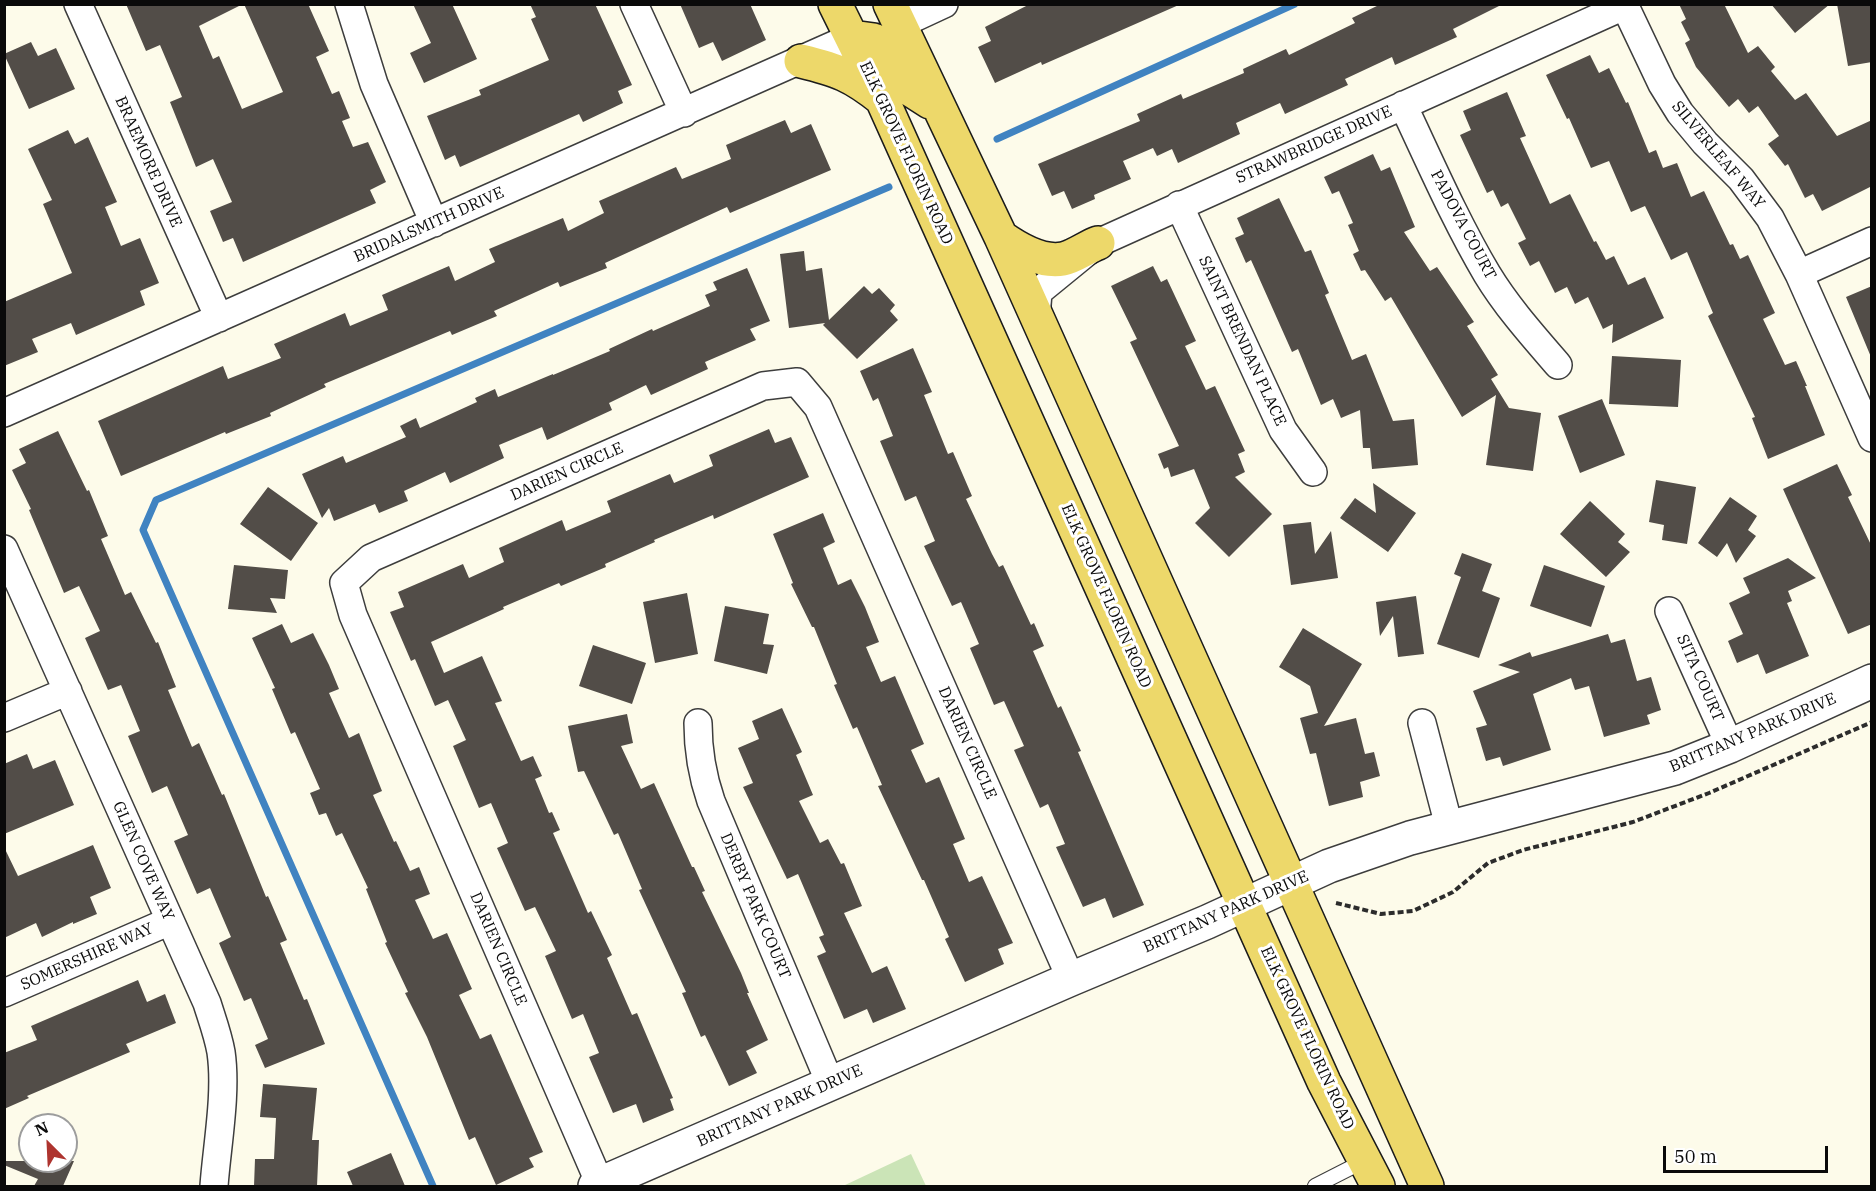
<!DOCTYPE html>
<html>
<head>
<meta charset="utf-8">
<style>
	body { margin:0 }
	#map { position:relative; width:1876px; height:1191px; overflow:hidden; background:#fdfbea; font-family:"IBM Plex Serif",serif }
	canvas { display:block }
	.frame { position:absolute; inset:0; border:6px solid #0a0a0a; pointer-events:none }
	.north { position:absolute; left:18px; top:1113px; width:60px; height:60px; box-sizing:border-box; background:#fff; border:2px solid #9d9d9d; border-radius:50%; rotate:336deg; font-size:16px; font-weight:700; line-height:24px; text-align:center; color:#0a0a0a }
	.north::after { content:''; display:block; margin:auto; width:21px; height:27px; background:#ae342f; clip-path:polygon(50% 0,100% 100%,50% 72%,0 100%) }
	.scale { position:absolute; left:1663px; top:1146px; width:165px; height:27px; box-sizing:border-box; border:3px solid #0a0a0a; border-top:0; padding-left:8px; font-size:18px; line-height:21px; white-space:nowrap; color:#0a0a0a; -webkit-text-stroke:4px #fff; paint-order:stroke }
</style>
</head>
<body>
<div id="map">
<canvas width="1876" height="1191"></canvas>
<div class="frame"></div>
<div class="north">N</div>
<div class="scale">50 m</div>
</div>
<script>
const g = document.querySelector('canvas').getContext('2d');
g.lineJoin = 'round';
function fillPath(path, color) {
  g.fillStyle = color;
  g.fill(path, 'evenodd');
}
function strokePath(path, color, width, dash) {
  g.strokeStyle = color;
  g.lineWidth = width;
  g.lineCap = dash ? 'butt' : 'round';
  g.setLineDash(dash || []);
  g.stroke(path);
}
function drawText(font, color, halo, rows, align = 'center') {
  g.font = font + ' "IBM Plex Serif",serif';
  g.lineWidth = 6;
  g.setLineDash([]);
  g.textBaseline = 'middle';
  g.strokeStyle = halo;
  g.fillStyle = color;
  for (const [text, x, y, turn = 0] of rows) {
    g.save();
    g.translate(x, y);
    g.rotate((+turn || 0) * Math.PI / 180);
    g.textAlign = isNaN(turn) ? turn : align;
    if (halo) g.strokeText(text, 0, 0);
    g.fillText(text, 0, 0);
    g.restore();
  }
}
fillPath(new Path2D(`
	M911,1154l15,32h-83z`), '#cbe4b7');
strokePath(new Path2D(`
	M997,139l298,-135
	M433,1186l-290,-656 13,-30 733,-313`), '#4083c1', 7);
fillPath(new Path2D(`
	M126,4h117l-44,22 14,33 6,-3 23,53 41,-17 -39,-88h64l21,47 -13,6 16,37 7,-3 11,27 -8,3 11,26 15,-5 18,40 -16,8 6,13 -133,59 -10,-24 -10,4 -13,-31 22,-9 -19,-43 -17,8 -26,-65 12,-5 -22,-52 -14,6z
	M413,4h39l25,55 -53,24 -14,-30 21,-10z
	M530,4h65l37,81 -14,6 5,12 -40,19 -4,-8 -119,53 -5,-12 -10,5 -18,-44 54,-21 -2,-5 70,-30 -18,-41 5,-2z
	M680,4h70l16,36 -44,21 -9,-19 -14,6z
	M1030,4h151l-139,61 -1,-3 -46,21 -17,-36 13,-6 -6,-14z
	M1381,4h122l-50,25 4,8 -62,28 -3,-8 -47,22 3,6 -63,29 -5,-11 -44,20 4,11 -62,29 -6,-14 -15,7 -4,-8 -30,13 8,18 -37,16 1,4 -23,10 -8,-18 -12,5 -14,-32 102,-43 -3,-7 44,-20 2,5 61,-26 -1,-4 43,-20 3,6 66,-32 -3,-5z
	M1679,4h45l24,49 10,-7 17,21 -4,4 24,29 11,-7 31,43 35,-16v66l-50,25 -9,-17 -8,4 -17,-34 -3,2 -17,-22 11,-8 -21,-30 -9,7 -11,-14 -9,8 -33,-40 -11,-24 5,-3 -9,-18 5,-3z
	M1771,4h59l-35,29z
	M1837,4h35v58l-24,4z
	M31,42l7,14 18,-8 19,41 -46,20 -25,-55z
	M1590,55l9,18 10,-5 17,35 2,-1 21,51 7,-3 7,18 14,-5 14,34 13,-6 26,54 3,-1 7,15 8,-4 27,58 -12,6 22,46 11,-4 11,25h-2l20,49 -57,24 -16,-41 3,-1 -47,-101 5,-3 -26,-61 -16,8 -26,-54 -14,6 -22,-51 -18,7 -22,-50 -2,1 -21,-44z
	M1507,92l19,44 -6,2 30,66 20,-10 24,48 2,-1 10,19 8,-4 14,29 17,-8 19,41 -52,25 1,-19 -10,5 -15,-32 -13,7 -8,-17 -12,6 -16,-32 -9,5 -12,-23 8,-4 -18,-36 -7,4 -8,-17 -6,3 -27,-58 11,-5 -8,-19z
	M785,120l6,13 20,-9 20,46 -101,43 -3,-6 -122,56 2,5 -47,19 -2,-5 -64,29 3,5 -45,19 -2,-4 -126,53 2,3 -56,26 1,3 -45,18 -1,-2 -104,44 -23,-55 125,-55 5,13 53,-21 -7,-14 71,-31 5,13 38,-16 -6,-15 67,-29 6,15 40,-19 -6,-13 74,-31 5,13 36,-18 -5,-12 77,-34 6,12 49,-20 -5,-14z
	M68,130l7,14 13,-7 29,65 -12,5 16,39 19,-8 19,45 -19,8 5,14 -69,30 -5,-12 -39,16 6,13 -34,14v-64l68,-29 -29,-69 9,-4 -24,-51z
	M1373,154l8,17 9,-4 25,60 -11,5 26,39 7,-4 37,55 -7,4 31,49 -7,4 18,29 32,5 -8,58 -47,-6 10,-70 -34,22 -71,-120 -6,4 -20,-31 -4,1 -8,-17 6,-3 -11,-26 5,-2 -14,-32 -7,3 -8,-17z
	M1279,198l26,54 6,-2 18,43 -4,2 27,65 14,-6 27,67 21,-2 4,46 -46,4 -2,-21h-7l-3,-38 -19,8 -8,-19 -12,6 -23,-56 -6,3 -41,-92 -5,3 -11,-25 9,-4 -7,-16z
	M804,251l2,20 16,-3 7,52 35,-34 8,8 7,-6 16,17 -5,6 8,9 -41,39 -34,-34 2,-2 -36,5 -9,-74z
	M1153,266l8,16 6,-3 29,62 -11,5 21,44 9,-4 30,65 -7,3 7,18 -10,5 37,37 -43,43 -34,-34 15,-15 -16,-39 -23,8 -3,-10 -4,2 -6,-15 21,-8 -49,-104 7,-3 -26,-53z
	M747,268l23,53 -20,8 6,11 -51,22 3,7 -57,26 -5,-10 -37,18 3,7 -65,30 -5,-13 -43,18 5,13 -54,25 -5,-11 -41,19 4,10 -29,12 -4,-9 -41,17 -5,-13 -7,10 -20,-44 41,-18 3,7 60,-26 -6,-11 16,-8 4,10 57,-26 -2,-4 20,-9 3,8 55,-23v1l57,-24 -1,-2 43,-20 1,2 57,-25 -5,-11 12,-5 -4,-8z
	M1872,286v71h-1l-25,-60z
	M913,348l19,44 -8,3 24,59 5,-2 19,44 -6,3 26,55 7,13 4,-2 28,60 3,-2 10,23 -11,5 25,57 3,-2 20,45 -3,1 66,153 -31,13 -8,-20 -22,9 -27,-60 9,-3 -17,-40 -8,4 -26,-58 10,-4 -20,-45 -10,4 -24,-57 9,-4 -18,-42 -9,4 -28,-60 11,-5 -19,-45 -11,5 -25,-60 13,-5 -15,-38 -5,3 -13,-30z
	M1612,356l69,4 -3,47 -69,-3z
	M1602,399l23,56 -45,18 -22,-57z
	M769,429l6,14 16,-6 18,40 -95,42 -1,-4 -59,25 1,2 -50,22 1,3 -45,19 -2,-3 -56,24 1,2 -73,33 13,31 38,-17 20,45 -7,2 26,58 12,-5 9,20 -7,3 14,34 3,-1 8,18 -7,3 35,80 3,-2 21,44 -5,3 25,57 5,-2 36,85 -3,1 4,11 -31,13 -7,-19 -23,9 -24,-56 10,-4 -16,-39 -11,5 -27,-63 11,-5 -21,-44 -10,4 -28,-63 11,-5 -17,-40 -12,5 -26,-62 13,-6 -18,-40 -13,6 -20,-47 -4,2 -21,-49 14,-5 -6,-15 65,-28 6,14 35,-16 -5,-14 63,-28 4,11 45,-19 -4,-11 63,-27 4,9 39,-17 -4,-11z
	M58,431l29,60 2,-1 19,46 -7,3 24,56 6,-3 25,51 2,-1 18,45 -8,3 24,57 7,-4 23,52 2,-1 42,103 2,-1 19,44 -7,3 24,57 3,-1 18,45 -60,24 -10,-23 13,-6 -17,-41 -7,3 -25,-58 12,-6 -21,-49 -13,6 -23,-53 14,-6 -21,-49 -15,7 -24,-57 12,-5 -19,-46 -13,5 -23,-52 15,-7 -21,-45 -15,7 -35,-83 2,-1 -19,-39 14,-7 -7,-14z
	M1837,464l15,31 -4,2 24,50v77l-24,10 -65,-145z
	M1656,480l40,7 -9,57 -25,-4 2,-15 -15,-3z
	M1373,483l43,30 -28,39 -48,-34 15,-20 21,15z
	M268,487l50,36 -27,38 -51,-37z
	M1730,497l27,19 -9,14 8,6 -20,27 -9,-20 -10,14 -19,-14z
	M1590,501l35,33 -7,8 12,10 -24,25 -46,-43z
	M823,513l12,29 -12,6 15,37 13,-6 14,28 14,35 -13,5 15,35 14,-6 29,68 -13,6 15,33 13,-6 26,62 -12,5 16,38 13,-6 31,67 -15,6 6,15 -39,18 -20,-43 4,-2 -25,-57h-2l-44,-94 4,-1 -25,-58 -4,2 -19,-44 3,-1 -23,-57h-2l-21,-43 2,-1 -20,-49z
	M1311,522l4,32 16,-23 7,47 -47,7 -8,-60z
	M1462,553l30,11 -10,27 18,7 -21,60 -42,-14 24,-67 -7,-3z
	M1788,558l28,20 -28,13 4,10 -5,2 22,53 -43,18 -8,-20 -21,9 -9,-22 15,-7 -14,-31 21,-10 -7,-15z
	M234,565l54,5 -3,29 -15,-1 7,15 -49,-4z
	M1544,565l61,21 -14,41 -61,-21z
	M687,593l11,61 -43,9 -12,-61z
	M1416,596l8,58 -26,3 -5,-41 -13,20 -4,-34z
	M725,606l44,8 -6,30 11,1 -7,29 -53,-13z
	M282,624l9,19 22,-10 16,32 10,24 -10,4 20,45 10,-5 23,58 -9,4 21,47 2,-1 14,30 9,-4 11,27 -15,6 18,39 14,-6 25,56 -13,6 21,44 11,-5 52,118 -14,6 5,9 -38,18 -21,-48 -6,3 -42,-103 -22,-44 3,-1 -23,-49 2,-1 -21,-53 2,-1 -26,-55 -6,3 -10,-23 -7,2 -9,-22 10,-4 -25,-57 -4,2 -19,-45 3,-1 -23,-50z
	M1303,628l59,36 -38,62 32,-8 9,36 9,-2 6,24 -20,6 3,15 -34,9 -13,-53 -6,1 -10,-36 18,-5 -8,-27 -31,-19z
	M1608,634l3,9 14,-4 12,42 14,-4 10,33 -14,5 3,9 -46,13 -15,-51 -14,4 -4,-12 -38,16 18,56 -48,16 -3,-9 -14,4 -10,-33 11,-3 -14,-34 47,-19 -22,-7 32,-13 2,5z
	M593,645l53,18 -14,41 -53,-18z
	M782,708l20,44 -6,3 17,40 -14,6 21,42 8,-4 13,25 3,-1 18,43 -18,7 28,60 15,-7 19,43 -33,14 -6,-14 -23,10 -27,-63 9,-4 -7,-15 5,-2 -26,-61 -11,5 -44,-92 10,-4 -15,-35 21,-9 -7,-18z
	M627,714l6,29 -12,3 20,43 13,-6 38,84h2l11,24 -3,1 39,81 8,20h-2l21,47 -22,11 11,22 -28,13 -24,-51 -4,2 -19,-44 4,-1 -47,-102 3,-1 -24,-56 -4,2 -30,-64 -6,1 -10,-46z
	M27,754l6,15 22,-9 19,45 -70,29v-70z
	M93,845l18,43 -21,9 7,17 -24,10v-2l-31,15 -6,-14 -32,15v-91l14,29z
	M138,980l9,22 18,-8 11,29 -50,21 4,8 -103,44 2,2 -25,11v-56l33,-13 -6,-14z
	M263,1084l54,4 -5,52h7l-2,46h-63l1,-27h19l2,-41 -16,-1z
	M391,1153l14,33h-52l-6,-14z
	M4,1161h70l-11,25h-29l4,-7 -34,-14z`), '#524d48');
const service = new Path2D(`
	M1315,1186l51,-26`);
const minor = new Path2D(`
	M78,4l141,314
	M349,4l25,80 60,139
	M634,4l50,109
	M1624,4l38,80 18,29 25,30 36,36 29,39 29,56 73,164
	M901,24l43,-20
	M1403,105c27,57 52,115 84,169 20,33 46,62 71,91
	M1179,205l104,225 30,42
	M1799,274l73,-33
	M1036,318l2,-26 60,-49 526,-237
	M4,413l848,-376
	M4,549l203,454c5,16 11,32 14,49 6,41 -4,93 -7,134
	M1669,611l61,135
	M4,718l64,-27
	M698,723c0,28 4,52 13,78l119,282
	M1422,723l27,103
	M4,993l166,-72
	M600,1184l-247,-569 -9,-32 27,-25 392,-172 34,-4 21,25 253,572`);
const tertiary = new Path2D(`
	M595,1186l476,-207 136,-57 122,-56 81,-28 265,-70 55,-22 142,-65`);
const primary = new Path2D(`
	M835,4l47,95 442,983 54,104
	M890,4l111,233 426,949
	M852,37l22,3 14,13 17,33 25,16
	M801,61c37,9 51,14 81,38
	M1001,237c17,12 40,26 62,22 11,-2 24,-12 35,-16`);
strokePath(service, '#3d3d3d', 16);
strokePath(minor, '#3d3d3d', 30);
strokePath(tertiary, '#3d3d3d', 36);
strokePath(primary, '#1b1b1b', 36);
strokePath(new Path2D(`
	M1336,903l45,11 32,-3 40,-19 35,-29 35,-13 110,-28 76,-29 163,-71`), '#2c2c2c', 4, [6, 3]);
strokePath(service, '#fff', 14);
strokePath(minor, '#fff', 27);
strokePath(tertiary, '#fff', 33);
strokePath(primary, '#edd86a', 33);
drawText('16px', '#0a0a0a', '#fff', [
	["STRAWBRIDGE DRIVE",1314,145,-24],
	["ELK GROVE FLORIN ROAD",906,153,65],
	["SILVERLEAF WAY",1718,155,50],
	["BRAEMORE DRIVE",148,162,66],
	["BRIDALSMITH DRIVE",429,225,-24],
	["PADOVA COURT",1463,225,62],
	["SAINT BRENDAN PLACE",1242,341,65],
	["DARIEN CIRCLE",567,472,-24],
	["ELK GROVE FLORIN ROAD",1106,596,66],
	["SITA COURT",1700,678,66],
	["BRITTANY PARK DRIVE",1753,733,-23],
	["DARIEN CIRCLE",967,743,66],
	["GLEN COVE WAY",143,861,66],
	["DERBY PARK COURT",755,906,67],
	["BRITTANY PARK DRIVE",1226,912,-24],
	["DARIEN CIRCLE",498,949,67],
	["SOMERSHIRE WAY",87,957,-24],
	["ELK GROVE FLORIN ROAD",1307,1038,65],
	["BRITTANY PARK DRIVE",780,1106,-24]
]);
</script>
</body>
</html>
